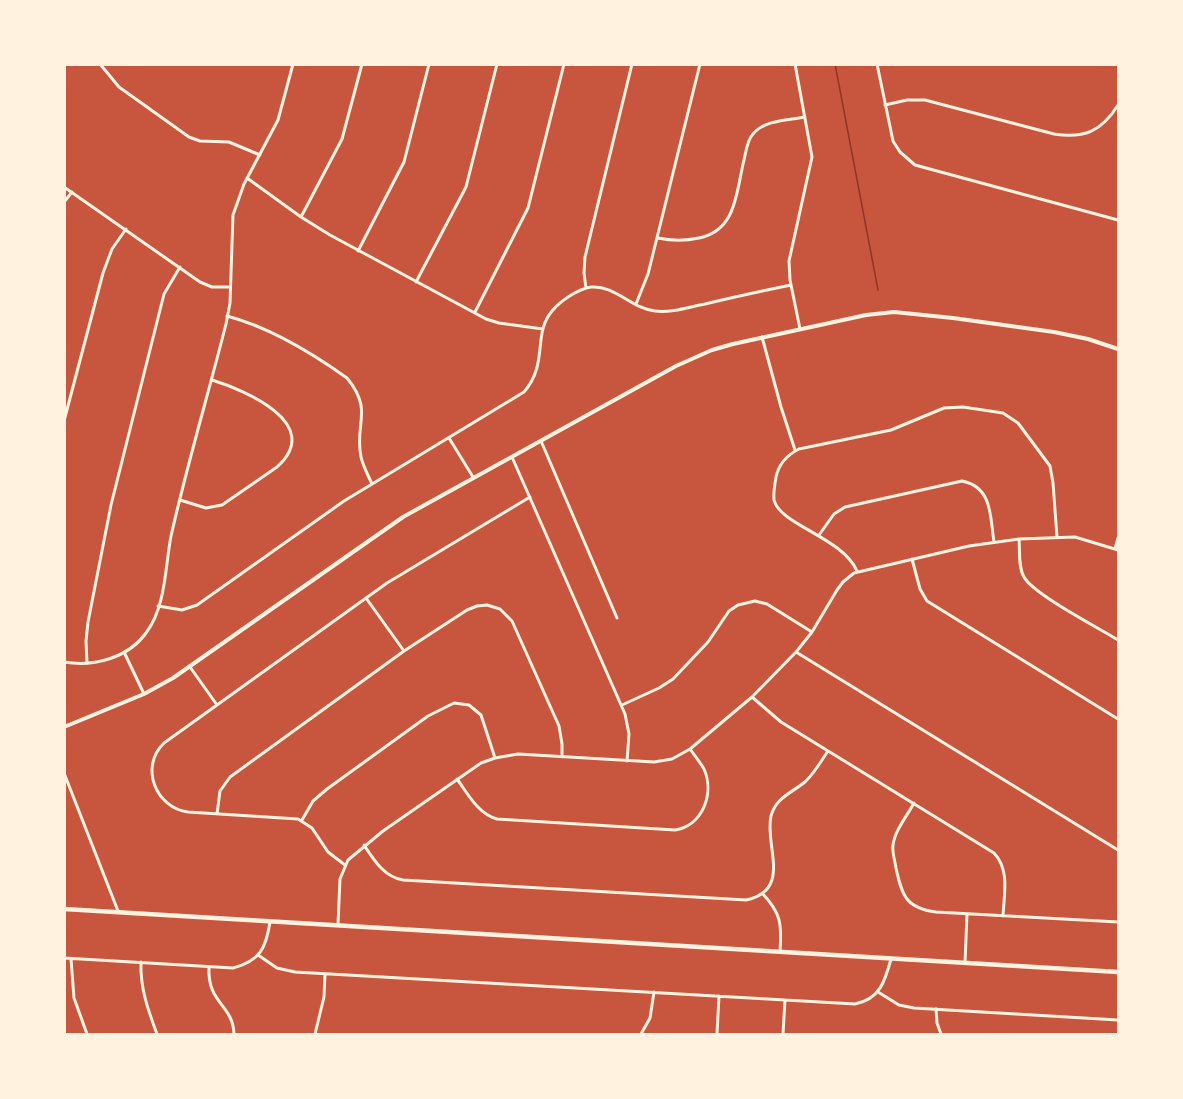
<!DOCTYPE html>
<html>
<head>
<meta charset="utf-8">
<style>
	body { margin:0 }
	#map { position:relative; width:1183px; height:1099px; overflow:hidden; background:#c8553d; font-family:"Varela Round",sans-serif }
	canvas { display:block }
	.frame { position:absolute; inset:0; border:66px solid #fff3e0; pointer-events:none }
</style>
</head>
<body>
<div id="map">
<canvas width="1183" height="1099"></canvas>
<div class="frame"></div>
</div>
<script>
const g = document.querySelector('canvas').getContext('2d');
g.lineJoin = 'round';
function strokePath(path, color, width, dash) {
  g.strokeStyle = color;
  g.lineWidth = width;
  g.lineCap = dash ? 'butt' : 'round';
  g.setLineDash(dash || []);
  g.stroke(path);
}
strokePath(new Path2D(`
	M835,64l43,226`), '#8f3625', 1.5);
strokePath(new Path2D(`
	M100,64l19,23 70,50 11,4 29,1 31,13
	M795,64l17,93 -23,104 1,19 10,49
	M877,64l16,77 7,11 15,13 203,55
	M885,105l22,-5h18l129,34c30,5 48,-3 64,-29
	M247,178l54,39 29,18 156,84 13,4 44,6
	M64,187l136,95 12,5h18
	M64,202l8,-10
	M301,217l41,-78 20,-75
	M658,238c14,3 27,3 41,0 38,-8 37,-46 45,-78 2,-8 3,-20 9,-26 11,-14 36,-14 52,-17
	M358,251l46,-89 25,-98
	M416,282l50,-95 31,-123
	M586,288l-2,-15 1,-16 47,-193
	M636,304l12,-30 52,-210
	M475,312l53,-104 36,-144
	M227,316c42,11 85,37 120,62 27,33 7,45 14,79 2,9 7,18 11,27
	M762,337l19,70 14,43
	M64,421l39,-148 9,-24 14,-20
	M449,438l24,39
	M541,441l76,177
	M512,457l113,257 4,20 -2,27
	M180,500l26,8 16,-3 55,-38c48,-43 -32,-77 -65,-87
	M819,535l15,-21 11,-7 117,-26c31,6 28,36 32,61
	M1019,539c1,11 -1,28 5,38 9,17 75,51 94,63
	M1115,549l3,-11
	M912,559l8,30 7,12 191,118
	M857,571c-15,-34 -77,-46 -83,-71 -1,-8 1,-16 2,-23 3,-14 11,-22 23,-28l92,-19 53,-22 19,-1 40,6 15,10 32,43 3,17 4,54
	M366,598l38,53
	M158,606l24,4 15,-5 147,-104 180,-109c25,-29 8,-57 28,-81 8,-10 26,-22 39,-24 24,-2 41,22 64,24 17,2 34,-4 50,-7 29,-7 57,-13 86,-19
	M124,652l20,42
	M796,652l322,198
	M64,662c30,5 64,-4 82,-29 20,-26 19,-66 25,-97 16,-71 37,-141 55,-212l4,-21 3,-88 11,-31 34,-64 15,-56
	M87,663l-1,-22 2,-19 23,-117 53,-211 16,-27
	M190,667l27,38
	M752,697l29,25 213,131c16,17 10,41 9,63
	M622,705l37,-17 14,-9 35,-37 21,-31 9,-6 17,-4 12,3 45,28
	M64,773l54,138
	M457,779c11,15 21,35 40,40l178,11c27,-4 40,-36 29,-61 -4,-7 -9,-13 -14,-20
	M914,803c-7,13 -19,27 -21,42 -1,8 2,16 3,23 6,28 10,40 40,44l182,10
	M217,814l3,-23 10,-14 174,-126 63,-41 10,-4 10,-1 13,4 12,12 47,105 3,18v13
	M302,820l11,-19 14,-12 101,-73 26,-13 15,2 12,10 14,43
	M364,845c10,15 20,32 39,35l343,20c47,-10 18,-55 25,-84 5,-19 21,-23 35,-35 9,-9 15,-20 22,-30
	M345,865l-17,-13 -16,-24 -14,-9 -110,-7c-32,-4 -49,-45 -24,-69l223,-160 143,-86
	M762,893c19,20 20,31 18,58
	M338,924l2,-45 8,-19 35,-29 98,-68 14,-5 23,-4 136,8 18,-3 18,-10 62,-52 44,-45 16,-20 25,-42 6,-8 11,-9 115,-27 50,-7 56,-2 43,13
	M258,955l19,13 18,4 560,32c25,-5 30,-23 36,-45
	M64,958l169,10c27,-7 33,-20 37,-46
	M71,959l3,39 13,36
	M141,962c-1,26 7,48 16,72
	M965,963l2,-49
	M209,967c-2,37 24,37 25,67
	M878,992l21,13 15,3 204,12
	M936,1009l1,14 4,11
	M315,1034l9,-37 1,-23
	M641,1034l9,-16 4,-26
	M717,1034l2,-38
	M783,1034l2,-34`), '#fff3e0', 3);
strokePath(new Path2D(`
	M64,727l80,-33 29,-16 230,-161 273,-151 36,-16 21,-6 133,-29 28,-3 59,6 101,14 34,7 30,10`), '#fff3e0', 4);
strokePath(new Path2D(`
	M64,909l1054,63`), '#fff3e0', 4.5);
</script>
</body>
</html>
